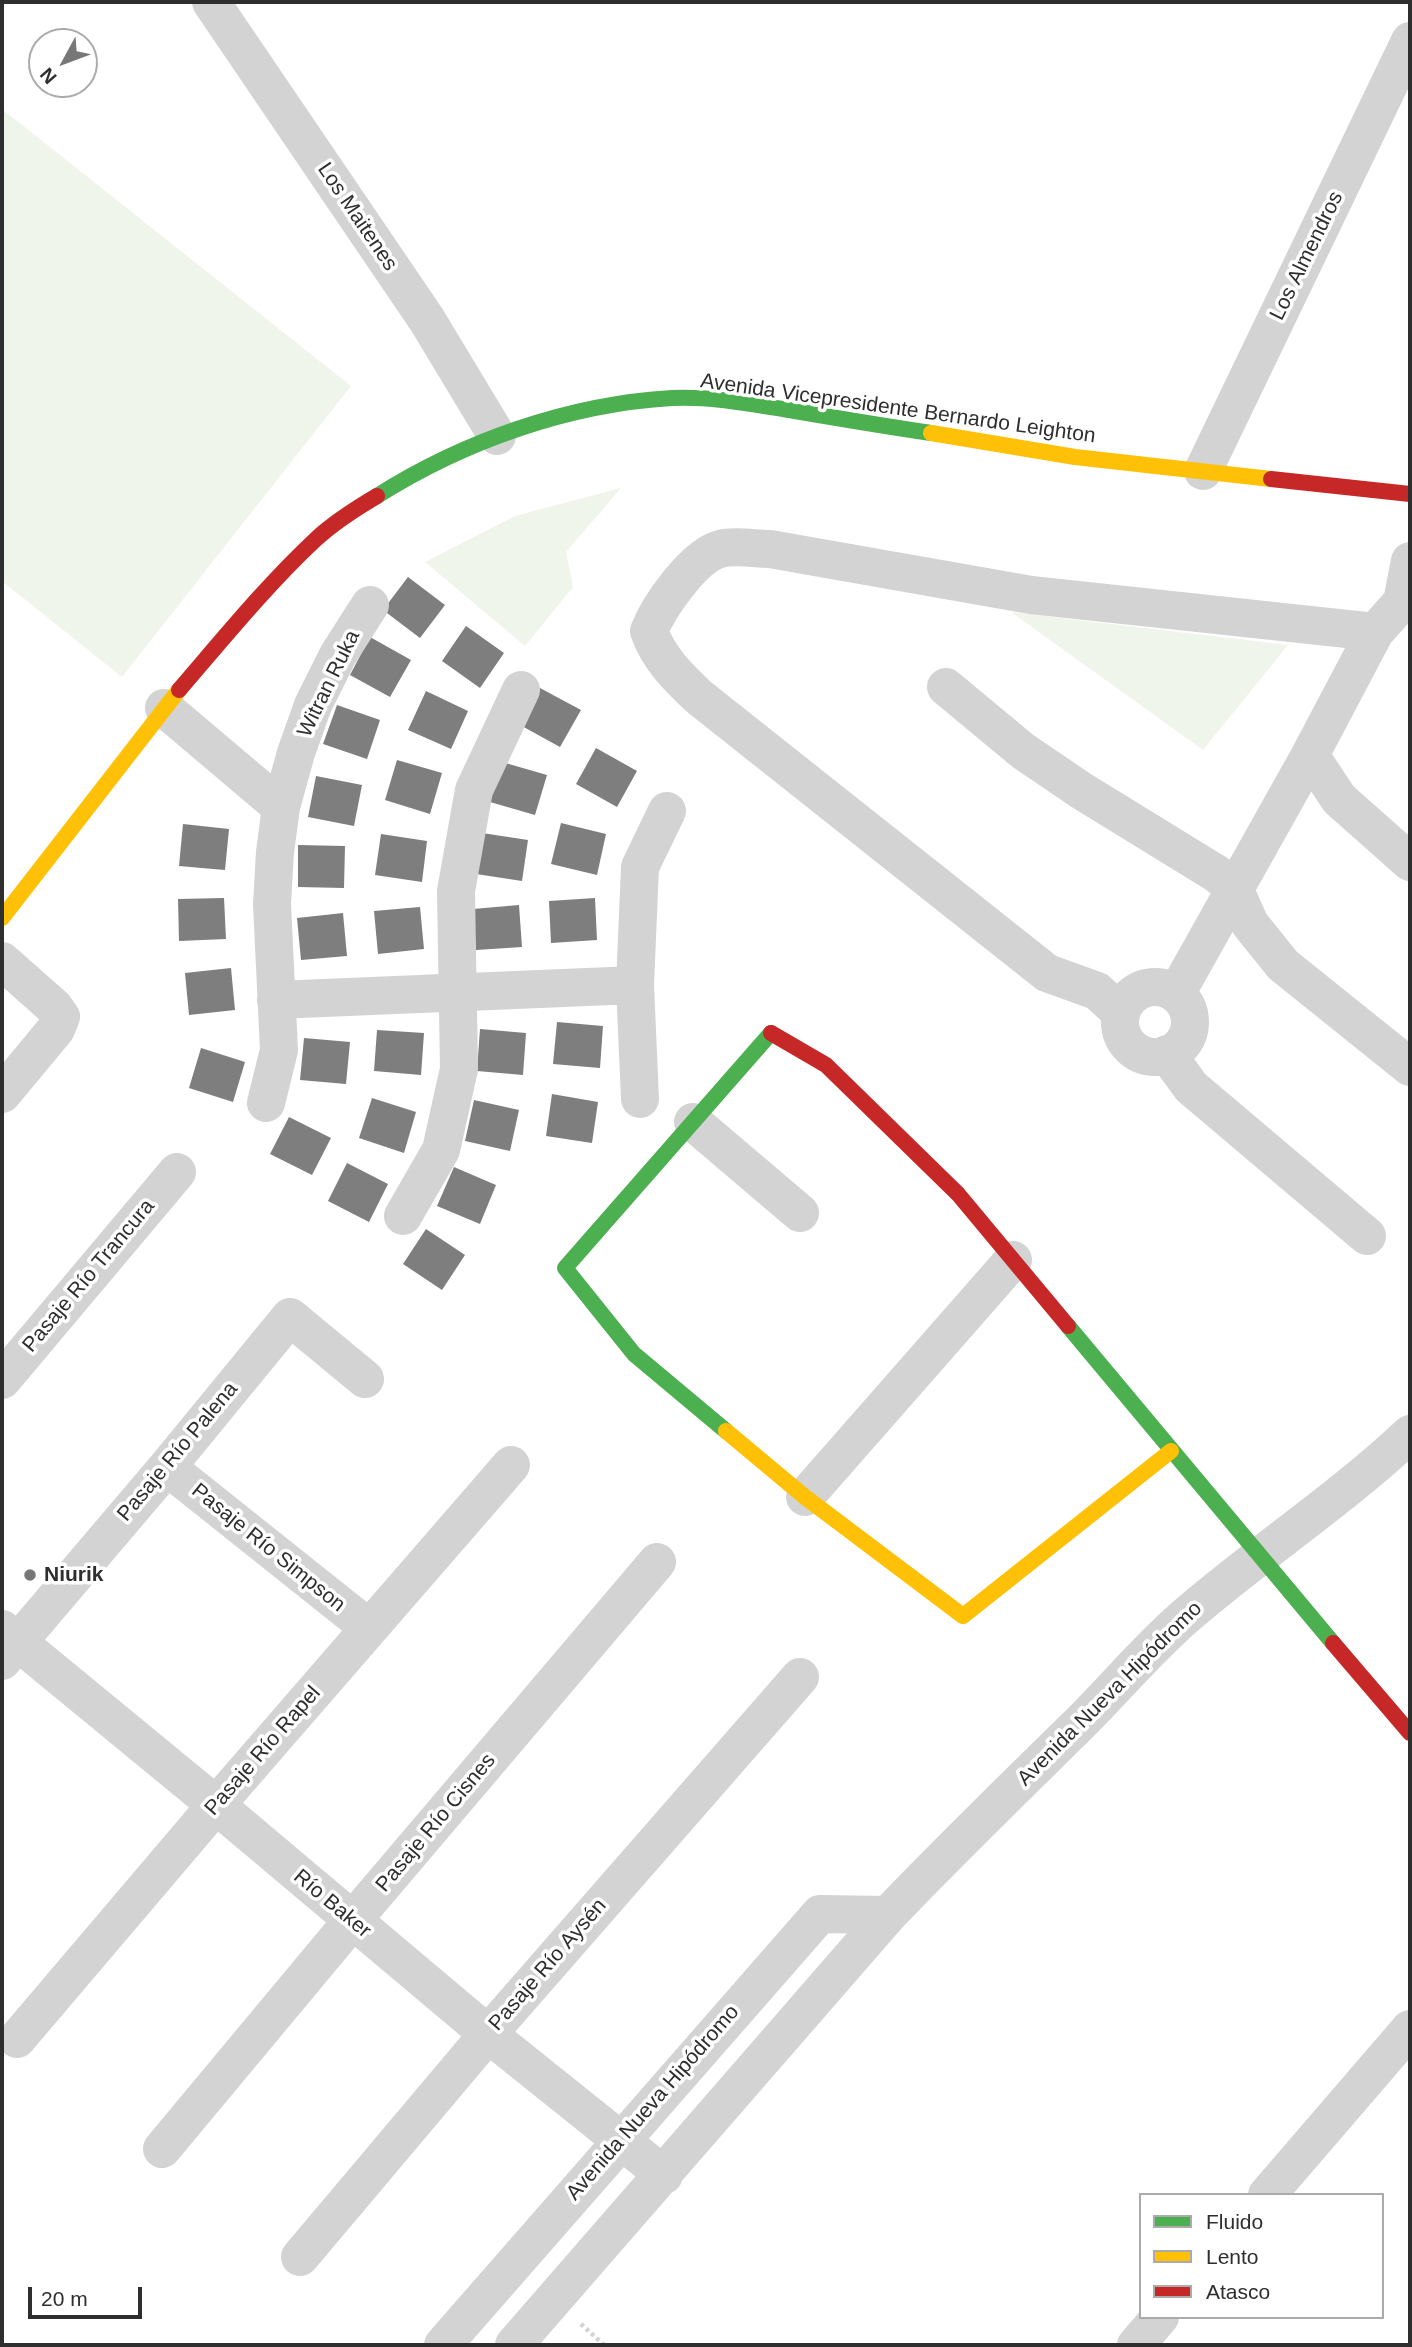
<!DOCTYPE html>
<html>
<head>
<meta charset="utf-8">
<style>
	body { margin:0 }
	#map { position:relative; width:1412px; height:2347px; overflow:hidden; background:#fff; font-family:Arial,sans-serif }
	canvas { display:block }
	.frame { position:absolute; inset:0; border:4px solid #2e2e2e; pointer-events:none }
	.legend { position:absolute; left:1139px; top:2193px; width:245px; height:126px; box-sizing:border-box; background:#fff; border:2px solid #ababab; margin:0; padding:9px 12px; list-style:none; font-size:21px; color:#2e2e2e }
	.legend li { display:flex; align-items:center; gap:14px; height:35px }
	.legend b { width:35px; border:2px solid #ababab }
	.north { position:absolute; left:28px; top:28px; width:70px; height:70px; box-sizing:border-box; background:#fff; border:2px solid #ababab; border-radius:50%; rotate:229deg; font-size:19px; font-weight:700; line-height:28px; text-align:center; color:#2e2e2e }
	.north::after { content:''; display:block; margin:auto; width:24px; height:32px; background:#777; clip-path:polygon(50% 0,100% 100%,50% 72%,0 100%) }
	.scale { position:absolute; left:28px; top:2287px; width:114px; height:32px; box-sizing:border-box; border:4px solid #2e2e2e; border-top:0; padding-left:9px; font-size:21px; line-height:24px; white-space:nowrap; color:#2e2e2e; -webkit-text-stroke:5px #fff; paint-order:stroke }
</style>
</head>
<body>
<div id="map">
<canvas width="1412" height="2347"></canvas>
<div class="frame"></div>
<ul class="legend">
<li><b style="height:9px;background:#4caf50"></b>Fluido</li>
<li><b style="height:9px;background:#ffc107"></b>Lento</li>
<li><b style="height:9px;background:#c62828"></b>Atasco</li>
</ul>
<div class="north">N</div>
<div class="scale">20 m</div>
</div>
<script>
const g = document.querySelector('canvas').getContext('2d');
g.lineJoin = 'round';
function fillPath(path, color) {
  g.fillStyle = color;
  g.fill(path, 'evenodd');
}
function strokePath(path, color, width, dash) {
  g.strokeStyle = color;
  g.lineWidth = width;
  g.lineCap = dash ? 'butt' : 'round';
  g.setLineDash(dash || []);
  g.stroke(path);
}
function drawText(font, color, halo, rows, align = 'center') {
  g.font = font + ' Arial,sans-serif';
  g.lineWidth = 7;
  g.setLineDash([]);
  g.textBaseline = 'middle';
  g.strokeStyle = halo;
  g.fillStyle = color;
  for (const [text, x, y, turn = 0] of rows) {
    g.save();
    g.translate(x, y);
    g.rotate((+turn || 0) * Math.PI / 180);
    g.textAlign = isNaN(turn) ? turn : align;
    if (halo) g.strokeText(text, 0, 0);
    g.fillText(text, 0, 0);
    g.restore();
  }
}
fillPath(new Path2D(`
	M2,109l349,277 -229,291 -120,-96z
	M621,488l-55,64 7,35 -48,59 -100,-84 90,-46z
	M1011,612l277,33 -85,105z`), '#f0f5eb');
fillPath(new Path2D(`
	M408,577l37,28 -25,33 -37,-28z
	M466,626l38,27 -24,35 -38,-27z
	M370,637l41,23 -21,37 -40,-22z
	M540,688l41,22 -21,37 -40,-22z
	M426,691l42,20 -17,38 -43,-19z
	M337,705l43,15 -13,39 -44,-15z
	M596,748l41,23 -20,36 -41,-23z
	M397,760l45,13 -12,41 -45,-14z
	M502,762l45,13 -12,40 -45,-13z
	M316,776l46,9 -8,41 -46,-9z
	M561,823l45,11 -9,41 -46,-11z
	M183,824l46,5 -4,41 -46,-4z
	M482,833l46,7 -6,41 -46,-7z
	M381,834l46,7 -5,41 -47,-7z
	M298,845l47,1 -1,42 -46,-1z
	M224,898l2,41 -47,2 -1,-42z
	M595,898l2,42 -46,3 -2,-42z
	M519,905l3,42 -46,3 -3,-41z
	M420,907l4,42 -46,5 -4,-43z
	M343,913l4,43 -46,4 -4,-42z
	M231,968l4,42 -46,5 -4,-42z
	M557,1022l46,4 -3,42 -47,-4z
	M480,1029l46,4 -3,42 -46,-4z
	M377,1030l47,3 -3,42 -47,-4z
	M304,1038l46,4 -4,42 -46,-4z
	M201,1048l44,14 -12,40 -44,-14z
	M552,1094l46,8 -6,41 -46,-7z
	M372,1098l44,14 -12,41 -45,-15z
	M474,1100l45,10 -9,41 -45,-10z
	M289,1117l42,21 -19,37 -42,-21z
	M347,1163l41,21 -19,38 -41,-21z
	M454,1167l42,18 -16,39 -43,-18z
	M426,1229l39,26 -23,35 -39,-26z`), '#7e7e7e');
strokePath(new Path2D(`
	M581,2324l23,21`), '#d3d3d3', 4.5, [3.5, 3.5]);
strokePath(new Path2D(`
	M211,2l216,318 70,116
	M1203,471l207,-430
	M946,687l77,64 59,40 135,83 17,14 16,36 33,41 127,102
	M164,708l117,99
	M1310,755l29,44 71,63
	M2,961l52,46 7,10 -5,12 -54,65
	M1120 1022a35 35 0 1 1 70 0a35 35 0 1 1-70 0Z
	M1176,994l134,-239 65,-123 27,-30 8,-41
	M276,1000l359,-15
	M1121,1013l-24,-22 -50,-18 -348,-276c-21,-20 -40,-38 -50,-66 10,-25 45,-75 71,-82 15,-4 35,0 50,0l261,46 344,37
	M1167,1054l24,33 176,149
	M640,1099l-5,-114 5,-118 27,-56
	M266,1103l13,-53 -7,-146 3,-52 6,-45 15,-54 17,-48 25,-50 32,-50
	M693,1122l107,91
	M403,1216l38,-66 18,-81 -3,-178 18,-101 47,-100
	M2,1380l175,-208
	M167,1467l202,161
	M805,1497l208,-237
	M2,1629l214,176 272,229 176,141
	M2,1661l165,-194 123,-150 75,62
	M17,2039l199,-234 295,-340
	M162,2149l190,-228 305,-359
	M1267,2195l143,-166
	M300,2257l188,-223 312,-357
	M443,2345l377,-431 68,1
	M514,2345l374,-430c61,-64 125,-126 188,-188 38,-37 71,-78 112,-113 72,-62 153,-115 222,-180
	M1136,2345l24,-28`), '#d3d3d3', 38);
strokePath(new Path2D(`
	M377,496c87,-55 192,-92 295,-98 39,-2 79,6 117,12 47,8 94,16 142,23
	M1068,1326l265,317
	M726,1431l-92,-77 -69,-86 206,-235`), '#4caf50', 16);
strokePath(new Path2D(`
	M931,433l144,24 196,22
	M2,918l177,-228
	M726,1431l79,66 158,119 208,-165`), '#ffc107', 16);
strokePath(new Path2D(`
	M1271,479l139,15
	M179,690c44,-51 87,-104 136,-150 18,-17 40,-31 62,-44
	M771,1033l55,32 132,129 110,132
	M1333,1643l77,90`), '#c62828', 16);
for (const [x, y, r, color] of [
	[30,1575,7,"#777"]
]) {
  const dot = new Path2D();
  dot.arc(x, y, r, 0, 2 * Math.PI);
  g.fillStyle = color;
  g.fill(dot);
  strokePath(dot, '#fff', 2.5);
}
drawText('21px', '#2e2e2e', '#fff', [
	["Los Maitenes",357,217,56],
	["Los Almendros",1307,256,-64],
	["Avenida Vicepresidente Bernardo Leighton",898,409,8],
	["Witran Ruka",329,684,-64],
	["Pasaje Río Trancura",89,1276,-50],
	["Pasaje Río Palena",178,1452,-50],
	["Pasaje Río Simpson",268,1548,39],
	["Avenida Nueva Hipódromo",1110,1694,-45],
	["Pasaje Río Rapel",263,1751,-49],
	["Pasaje Río Cisnes",436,1823,-50],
	["Río Baker",332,1904,40],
	["Pasaje Río Aysén",548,1965,-49],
	["Avenida Nueva Hipódromo",653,2103,-49]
]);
drawText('bold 21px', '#2e2e2e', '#fff', [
	["Niurik",44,1575]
], 'left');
</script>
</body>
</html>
